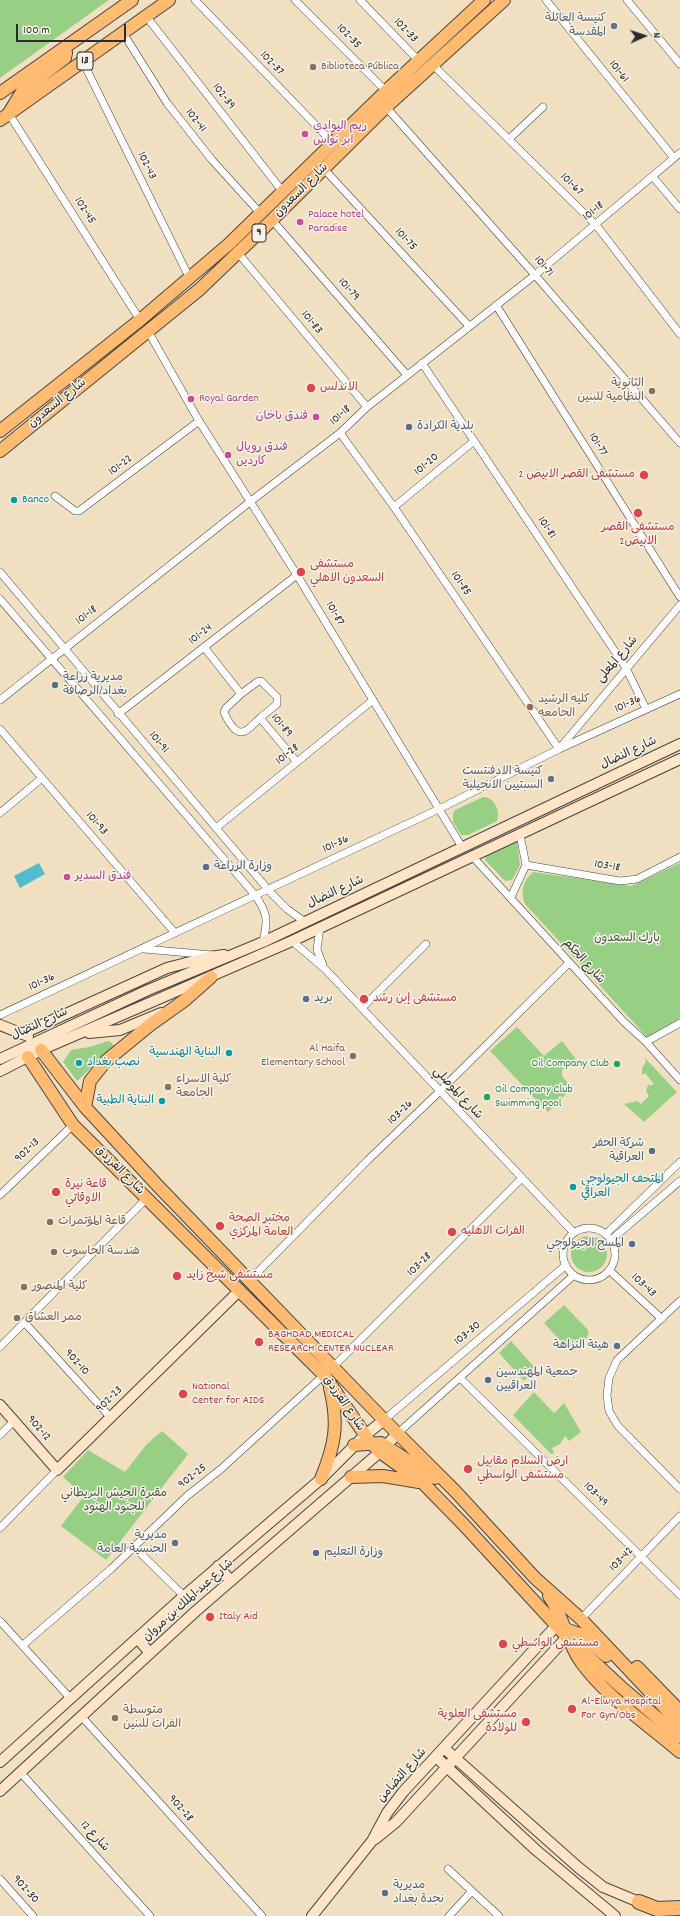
<!DOCTYPE html>
<html>
<head>
<meta charset="utf-8">
<style>
	body { margin:0 }
	#map { position:relative; width:680px; height:1916px; overflow:hidden; background:#f0e0c1; font-family:Dekko,sans-serif }
	canvas { display:block }
	.north { position:absolute; left:624px; top:16px; width:40px; height:40px; -webkit-text-stroke:3px #f7f3e8; paint-order:stroke; rotate:87deg; font-size:11px; font-weight:700; line-height:16px; text-align:center; color:#2b2b2b }
	.north::after { content:''; display:block; margin:auto; width:14px; height:18px; background:#2b2b2b; clip-path:polygon(50% 0,100% 100%,50% 72%,0 100%) }
	.scale { position:absolute; left:16px; top:24px; width:110px; height:18px; box-sizing:border-box; border:2px solid #2b2b2b; border-top:0; padding-left:5px; font-size:12px; line-height:14px; white-space:nowrap; color:#2b2b2b; -webkit-text-stroke:3px #f7f3e8; paint-order:stroke }
</style>
</head>
<body>
<div id="map">
<canvas width="680" height="1916"></canvas>
<div class="north">N</div>
<div class="scale">100 m</div>
</div>
<script>
const g = document.querySelector('canvas').getContext('2d');
g.lineJoin = 'round';
function fillPath(path, color) {
  g.fillStyle = color;
  g.fill(path, 'evenodd');
}
function strokePath(path, color, width, dash) {
  g.strokeStyle = color;
  g.lineWidth = width;
  g.lineCap = dash ? 'butt' : 'round';
  g.setLineDash(dash || []);
  g.stroke(path);
}
function drawText(font, color, halo, rows, align = 'center') {
  g.font = font + ' Dekko,"Playpen Sans Arabic",sans-serif';
  g.lineWidth = 3;
  g.setLineDash([]);
  g.textBaseline = 'middle';
  g.strokeStyle = halo;
  g.fillStyle = color;
  for (const [text, x, y, turn = 0] of rows) {
    g.save();
    g.translate(x, y);
    g.rotate((+turn || 0) * Math.PI / 180);
    g.textAlign = isNaN(turn) ? turn : align;
    if (halo) g.strokeText(text, 0, 0);
    g.fillText(text, 0, 0);
    g.restore();
  }
}
fillPath(new Path2D(`
	M0,0h109l-109,78z
	M483,797c11,0 18,14 14,24l-29,14h-7l-8,-13v-8l2,-4z
	M517,841l3,24 -8,15 -7,1 -20,-21 1,-4z
	M680,863v155l-33,19 -122,-133c-5,-13 -2,-23 8,-32l98,14z
	M517,1027l27,29 18,-15 16,21 -4,3 -7,-1 -5,6v6l10,12 -24,24 -58,-61z
	M108,1041l3,1 3,4 -37,35 -14,-19 8,-12 18,-3z
	M644,1057l33,35 -33,30 -20,-18 13,-3 4,3 8,-8 -3,-5 2,-6h5v-2l-8,-10 -3,2v-7l4,-6z
	M571 1254a18 18 0 1 1 36 0a18 18 0 1 1-36 0Z
	M564,1305l24,25c2,10 -10,17 -16,23l-28,-30z
	M511,1341l25,28 -12,12 -25,-28z
	M534,1392l20,21 10,-10 17,29 -12,9 -4,-5 -5,8 -8,4 2,5 -3,1 -38,-39z
	M162,1431l26,23 -82,106 -45,-34 23,-30 -21,-19 25,-27 37,22 22,-28z`), '#97d084');
fillPath(new Path2D(`
	M39,863l6,11 -25,14 -6,-12z`), '#51bccd');
const street = new Path2D(`
	M195,0l137,142
	M295,0l91,91
	M360,0l58,60
	M546,0l128,158
	M627,0l53,64
	M146,16l137,176
	M123,33l44,70 45,57 49,54
	M83,62l107,217
	M432,64l164,161 84,109
	M386,107l149,168 145,168
	M9,114l131,206
	M509,139l34,-32
	M324,169l145,157
	M653,177l27,32
	M272,220l135,155
	M238,253l129,154
	M496,305l184,292
	M148,331l51,90 98,154 165,272
	M422,363l204,305 20,41
	M340,433l54,74 165,242 121,-144
	M55,496l20,15h4l120,-90
	M394,507l80,-66
	M0,572l271,321 16,16 18,13
	M0,599l255,296c13,19 13,25 8,47
	M204,647l37,47 -15,14 -2,4c2,6 5,10 8,14 10,14 19,0 28,-8l37,44
	M241,694l16,-12 4,-1 16,16v7l-17,14
	M0,700l251,-199 89,-68 27,-26 168,-132 145,-122
	M118,714l179,-139
	M0,729l175,204
	M0,813l42,-35
	M216,828l157,-128
	M472,856l151,165 23,21 34,38
	M526,865l94,16 17,-2 43,-22
	M511,897l15,-32 -6,-30
	M320,927l-3,23 6,15
	M292,941l33,28 249,264
	M144,949l68,6
	M362,1008l64,-64
	M0,1015l439,-206 120,-60 121,-55
	M646,1042l34,-19
	M0,1195l73,-70
	M563 1254a26 26 0 1 1 52 0a26 26 0 1 1-52 0Z
	M606,1234l74,-72
	M611,1240l69,-59
	M609,1270l53,49
	M250,1280l118,-120 72,-69 129,-128
	M680,1301l-63,59 -8,18 -2,17 2,16 9,15 62,63
	M25,1323l86,95
	M0,1347l146,-148
	M333,1367l189,-189
	M460,1378l220,217
	M384,1420l182,-155
	M398,1433l176,-158
	M0,1435l14,-14
	M0,1528l57,-58
	M134,1547l50,49
	M581,1619l99,-103
	M0,1621l70,77
	M23,1645l88,-76 76,-73 34,-27 103,-94
	M82,1717l180,199
	M21,1773l129,143
	M448,1869l51,47
	M0,1879l33,37
	M449,1916l23,-25`);
const secondary = new Path2D(`
	M0,1025l28,11
	M89,1033l31,-3 41,-17
	M22,1034l145,-66 42,-11 15,-2
	M0,1059l148,-69 115,-48 417,-198
	M0,1071l41,-21 251,-109 388,-182
	M0,1405l57,65 182,-179
	M218,1566l13,15
	M137,1638l13,15
	M444,1748l135,120 24,19 36,15
	M436,1757l100,93 79,66
	M0,1762l184,-166 137,-117 43,-43 20,-16
	M0,1791l196,-180 184,-159 18,-19
	M375,1839l21,-17 171,-185
	M312,1916l60,-75 15,-28 16,-21 153,-166`);
const primary = new Path2D(`
	M0,93l132,-93
	M9,113l14,-23 42,-32 1,-5 -5,-2
	M0,120l169,-120
	M0,431l140,-111 89,-76 157,-153 98,-91
	M0,451l200,-162 72,-69 114,-113 118,-107
	M41,1050l44,57 73,79 226,234 72,72 79,86 46,41 99,105
	M28,1057l45,68 251,250 46,67 10,10 43,31 41,42 103,112 54,50 59,50
	M85,1107l5,-26 16,-20 44,-36 35,-25 26,-23
	M354,1445l27,-2 54,35
	M351,1477l32,-1 36,6
	M321,1479c14,-34 18,-55 9,-91
	M549,1596c15,21 17,45 32,66 26,36 66,61 99,90
	M560,1627l22,8 24,21
	M637,1667l43,44`);
const highway = new Path2D(`
	M639,1902l18,7 23,-1`);
strokePath(street, '#494642', 8);
strokePath(secondary, '#494642', 12);
strokePath(primary, '#494642', 14);
strokePath(highway, '#494642', 16);
strokePath(street, '#fff', 7);
strokePath(secondary, '#ffe4c6', 10);
strokePath(primary, '#febb71', 12);
strokePath(highway, '#febb71', 14);
for (const [x, y, r, color] of [
	[614,26,4,"#6b7280"],
	[313,67,4,"#8d6e63"],
	[305,134,4,"#d1479c"],
	[300,222,4,"#d1479c"],
	[311,388,5,"#e0444e"],
	[652,391,4,"#8d6e63"],
	[191,399,4,"#d1479c"],
	[316,417,4,"#d1479c"],
	[409,427,4,"#5c6f8a"],
	[228,455,4,"#d1479c"],
	[644,475,5,"#e0444e"],
	[14,500,4,"#0f9aa8"],
	[638,513,5,"#e0444e"],
	[301,572,5,"#e0444e"],
	[55,685,4,"#5c6f8a"],
	[530,707,4,"#8d6e63"],
	[551,779,4,"#6b7280"],
	[206,867,4,"#5c6f8a"],
	[67,877,4,"#d1479c"],
	[306,999,4,"#5c6f8a"],
	[364,999,5,"#e0444e"],
	[229,1053,4,"#0f9aa8"],
	[353,1056,4,"#8d6e63"],
	[79,1063,4,"#0f9aa8"],
	[617,1064,4,"#2e9e5b"],
	[168,1087,4,"#8d6e63"],
	[487,1097,4,"#2e9e5b"],
	[162,1101,4,"#0f9aa8"],
	[652,1151,4,"#5c6f8a"],
	[573,1187,4,"#0f9aa8"],
	[56,1192,5,"#e0444e"],
	[50,1222,4,"#8d6e63"],
	[220,1226,5,"#e0444e"],
	[452,1232,5,"#e0444e"],
	[632,1244,4,"#5c6f8a"],
	[54,1252,4,"#8d6e63"],
	[177,1276,5,"#e0444e"],
	[24,1287,4,"#8d6e63"],
	[17,1318,4,"#8d6e63"],
	[259,1342,5,"#e0444e"],
	[617,1346,4,"#5c6f8a"],
	[488,1380,4,"#5c6f8a"],
	[183,1394,5,"#e0444e"],
	[468,1469,5,"#e0444e"],
	[175,1543,4,"#5c6f8a"],
	[316,1553,4,"#5c6f8a"],
	[210,1617,5,"#e0444e"],
	[503,1644,5,"#e0444e"],
	[572,1709,5,"#e0444e"],
	[115,1718,4,"#8d6e63"],
	[526,1722,5,"#e0444e"],
	[385,1893,4,"#5c6f8a"]
]) {
  const dot = new Path2D();
  dot.arc(x, y, r, 0, 2 * Math.PI);
  g.fillStyle = color;
  g.fill(dot);
  strokePath(dot, '#f7f3e8', 1.5);
}
for (const [x, y, w] of [
	[85,61,16],
	[259,233,14]
]) {
  const box = new Path2D();
  box.roundRect(x - w / 2, y - 9, w, 18, 3);
  g.fillStyle = '#f7f3e8';
  g.fill(box);
  strokePath(box, '#2b2b2b', 1);
}
drawText('bold 11px', '#2b2b2b', null, [
	["13",85,61],
	["9",259,233]
]);
drawText('12px', '#5b616d', '#f7f3e8', [
	["كنيسة العائلة",606,19],
	["المقدسة",606,33],
	["كنيسة الادفنتست",543,772],
	["السبتيين الانجيلية",543,786]
], 'right');
drawText('12px', '#2b2b2b', '#f7f3e8', [
	["102-33",405,31,46],
	["102-35",348,37,45],
	["102-37",271,64,46],
	["101-61",618,72,51],
	["102-39",223,97,52],
	["102-41",195,121,52],
	["102-43",146,166,64],
	["101-67",571,185,44],
	["شارع السعدون",302,191,-45],
	["102-45",84,211,57],
	["101-18",594,212,-40],
	["101-75",405,240,47],
	["101-71",543,267,49],
	["101-79",348,290,49],
	["101-83",311,323,50],
	["شارع السعدون",58,404,-39],
	["101-18",341,416,-43],
	["101-77",597,445,58],
	["101-20",427,465,-40],
	["101-22",121,466,-37],
	["101-81",546,528,56],
	["101-85",460,584,56],
	["101-87",334,614,59],
	["101-18",87,616,-38],
	["101-24",201,635,-38],
	["شارع المعلى",618,660,-50],
	["101-36",628,705,-25],
	["101-89",281,726,50],
	["101-91",158,743,50],
	["شارع النضال",629,754,-25],
	["101-28",288,755,-39],
	["101-93",96,824,49],
	["101-36",336,845,-25],
	["103-18",607,867,8],
	["شارع النضال",336,893,-25],
	["شارع الحكم",583,962,48],
	["101-36",42,983,-25],
	["شارع النضال",40,1025,-25],
	["شارع الموصلي",457,1094,47],
	["103-26",401,1113,-44],
	["902-13",28,1151,-44],
	["شارع الفرزدق",119,1171,45],
	["103-28",420,1265,-45],
	["103-43",643,1286,43],
	["103-30",468,1334,-40],
	["902-10",76,1363,48],
	["902-23",110,1400,-45],
	["شارع الفرزدق",343,1404,56],
	["902-12",38,1429,49],
	["902-25",193,1477,-38],
	["103-49",595,1495,45],
	["103-42",622,1560,-46],
	["شارع عبد الملك بن مروان",189,1601,-42],
	["شارع التضامن",403,1776,-49],
	["902-28",180,1809,48],
	["شارع 12",94,1837,48],
	["902-30",25,1890,48]
]);
drawText('12px', '#785e54', '#f7f3e8', [
	["Biblioteca Pública",321,67],
	["الثانوية",644,384,"right"],
	["النظامية للبنين",644,398,"right"],
	["كليه الرشيد",538,700],
	["الجامعه",538,714],
	["Al Haifa",345,1049,"right"],
	["Elementary School",345,1063,"right"],
	["كلية الاسراء",176,1080],
	["الجامعة",176,1094],
	["قاعة المؤتمرات",58,1222],
	["هندسة الحاسوب",62,1252],
	["كلية المنصور",32,1287],
	["ممر العشاق",25,1318],
	["متوسطة",123,1711],
	["الفرات للبنين",123,1725]
], 'left');
drawText('12px', '#b23c85', '#f7f3e8', [
	["ريم اليوادي",313,127],
	["ابر نواس",313,141],
	["Palace hotel",308,215],
	["Paradise",308,229],
	["Royal Garden",199,399],
	["فندق باخان",308,417,"right"],
	["فندق رويال",236,448],
	["كاردين",236,462],
	["فندق السدير",75,877]
], 'left');
drawText('12px', '#be3a42', '#f7f3e8', [
	["الاندلس",320,388],
	["مستشفى القصر الابيض 2",635,475,"right"],
	["مستشفى القصر",638,528,"center"],
	["الابيض2",638,542,"center"],
	["مستشفى",310,565],
	["السعدون الاهلي",310,579],
	["مستشفى إبن رشد",373,999],
	["قاعة نيرة",65,1185],
	["الاوقاتي",65,1199],
	["مختبر الصحة",229,1219],
	["العامة المركزي",229,1233],
	["الفرات الاهليه",461,1232],
	["مستشفى شيخ زايد",186,1276],
	["BAGHDAD MEDICAL",268,1335],
	["RESEARCH CENTER NUCLEAR",268,1349],
	["National",192,1387],
	["Center for AIDS",192,1401],
	["ارض السلام مقابيل",477,1462],
	["مستشفى الواسطي",477,1476],
	["Italy Aid",219,1617],
	["مستشفى الواسطي",512,1644],
	["Al-Elwya Hospital",581,1702],
	["For Gyn/Obs",581,1716],
	["مستشفى العلوية",517,1715,"right"],
	["للولادة",517,1729,"right"]
], 'left');
drawText('12px', '#4e5e75', '#f7f3e8', [
	["بلدية الكرادة",417,427],
	["مديرية زراعة",63,678],
	["بغداد/الرصافة",63,692],
	["وزارة الزراعة",214,867],
	["بريد",314,999],
	["شركة الحفر",644,1144,"right"],
	["العراقية",644,1158,"right"],
	["المسح الجيولوجي",624,1244,"right"],
	["هيئة النزاهة",609,1346,"right"],
	["جمعية المهندسين",496,1373],
	["العراقيين",496,1387],
	["مديرية",167,1536,"right"],
	["الجنسية العامة",167,1550,"right"],
	["وزارة التعليم",324,1553],
	["مديرية",393,1886],
	["نجدة بغداد",393,1900]
], 'left');
drawText('12px', '#0d838f', '#f7f3e8', [
	["Banco",22,500],
	["البناية الهندسية",221,1053,"right"],
	["نصب بغداد",87,1063],
	["البناية الطبية",154,1101,"right"],
	["المتحف الجيولوجي",581,1180],
	["العراقي",581,1194]
], 'left');
drawText('12px', '#465441', '#f7f3e8', [
	["بارك السعدون",627,939],
	["مقبرة الجيش البريطاني",114,1494],
	["للجنود الهنود",114,1508]
]);
drawText('12px', '#27864d', '#f7f3e8', [
	["Oil Company Club",609,1064],
	["Oil Company Club",495,1090,"left"],
	["Swimming pool",495,1104,"left"]
], 'right');
</script>
</body>
</html>
